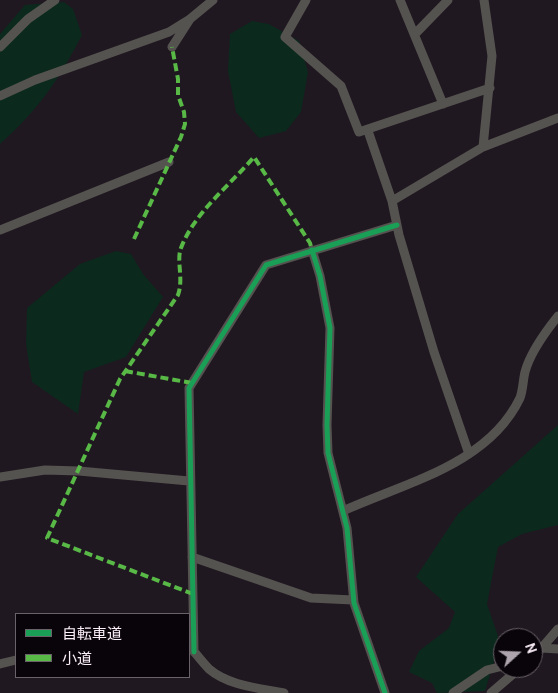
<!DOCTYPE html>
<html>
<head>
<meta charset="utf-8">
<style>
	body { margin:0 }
	#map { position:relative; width:558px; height:693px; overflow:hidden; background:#201820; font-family:Cabin,"Noto Sans JP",sans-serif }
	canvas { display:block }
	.legend { position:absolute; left:15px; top:613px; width:175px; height:65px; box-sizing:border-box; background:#090409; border:1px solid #6a6269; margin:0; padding:6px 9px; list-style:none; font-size:15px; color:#fbeff9 }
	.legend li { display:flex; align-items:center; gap:10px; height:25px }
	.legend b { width:25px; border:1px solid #6a6269 }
	.north { position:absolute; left:493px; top:628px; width:50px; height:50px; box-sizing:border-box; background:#090409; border:1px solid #6a6269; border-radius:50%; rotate:70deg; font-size:14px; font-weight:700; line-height:20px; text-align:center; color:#fbeff9 }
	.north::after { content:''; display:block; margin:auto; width:18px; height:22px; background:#aea4ad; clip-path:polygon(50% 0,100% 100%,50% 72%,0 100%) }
</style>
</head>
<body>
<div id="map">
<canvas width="558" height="693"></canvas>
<ul class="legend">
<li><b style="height:6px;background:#1a9f57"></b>自転車道</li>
<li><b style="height:6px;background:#58b947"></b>小道</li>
</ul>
<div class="north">N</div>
</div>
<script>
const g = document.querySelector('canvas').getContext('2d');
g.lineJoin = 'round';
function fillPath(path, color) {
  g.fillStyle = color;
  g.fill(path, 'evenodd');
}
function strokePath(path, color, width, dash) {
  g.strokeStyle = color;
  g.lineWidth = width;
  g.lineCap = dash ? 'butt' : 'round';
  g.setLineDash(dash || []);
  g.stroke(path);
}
fillPath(new Path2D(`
	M64,2l9,7 9,26c-24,46 -43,74 -82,109v-110l25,-29z
	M252,21l17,3 30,17 9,31 -7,40 -15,19 -27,7 -23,-26 -8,-41 2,-37z
	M116,251l15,3 12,20 20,23 -37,60 -42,15 -6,42 -46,-32 -6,-38 1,-36 53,-44z
	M558,425v100l-36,9 -24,13 -11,57 13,38 -15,49 -48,2 -5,-10 -23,-11 10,-21 30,-23 6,-16 -39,-35 42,-63z`), '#0c291d');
strokePath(new Path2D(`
	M306,0l-21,37 56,49 18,46 131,-44
	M400,0l43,104
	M415,34l33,-34
	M0,47l28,-28 27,-19
	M172,47l18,-28 23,-19
	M0,96l35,-16 134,-48 21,-13
	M368,131l24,70 7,34 35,117 35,102
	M483,147l9,-91 -8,-56
	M392,201l91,-54 75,-29
	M0,230l169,-68
	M312,250l8,26 10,52 -3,97 1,28 19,75 7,75 31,90
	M0,477l45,-7 34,1 110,10
	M343,511c61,-28 145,-46 177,-113 3,-8 3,-18 5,-26 5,-19 21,-41 33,-56
	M192,557l119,41 42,2
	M191,648c6,7 12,15 18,21 20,17 50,19 75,24
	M542,648l16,1
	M194,652l-5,-264 77,-123 131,-40
	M533,658l25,-29
	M0,664l16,-4
	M453,693l34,-23 16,-4
	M491,693l29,-25`), '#555350', 9);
strokePath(new Path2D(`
	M134,239l47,-102 4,-13 -1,-12 -6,-17v-16l-6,-32
	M125,371l67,12
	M193,594l-146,-56 73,-159 58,-84c6,-17 -2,-34 3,-47 13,-35 49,-63 73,-91l56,86 2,7`), '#58b947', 4, [8, 4]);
strokePath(new Path2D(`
	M312,250l8,26 10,52 -3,97 1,28 19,75 7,75 31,90
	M194,652l-5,-264 77,-123 131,-40`), '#1a9f57', 5);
</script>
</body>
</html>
